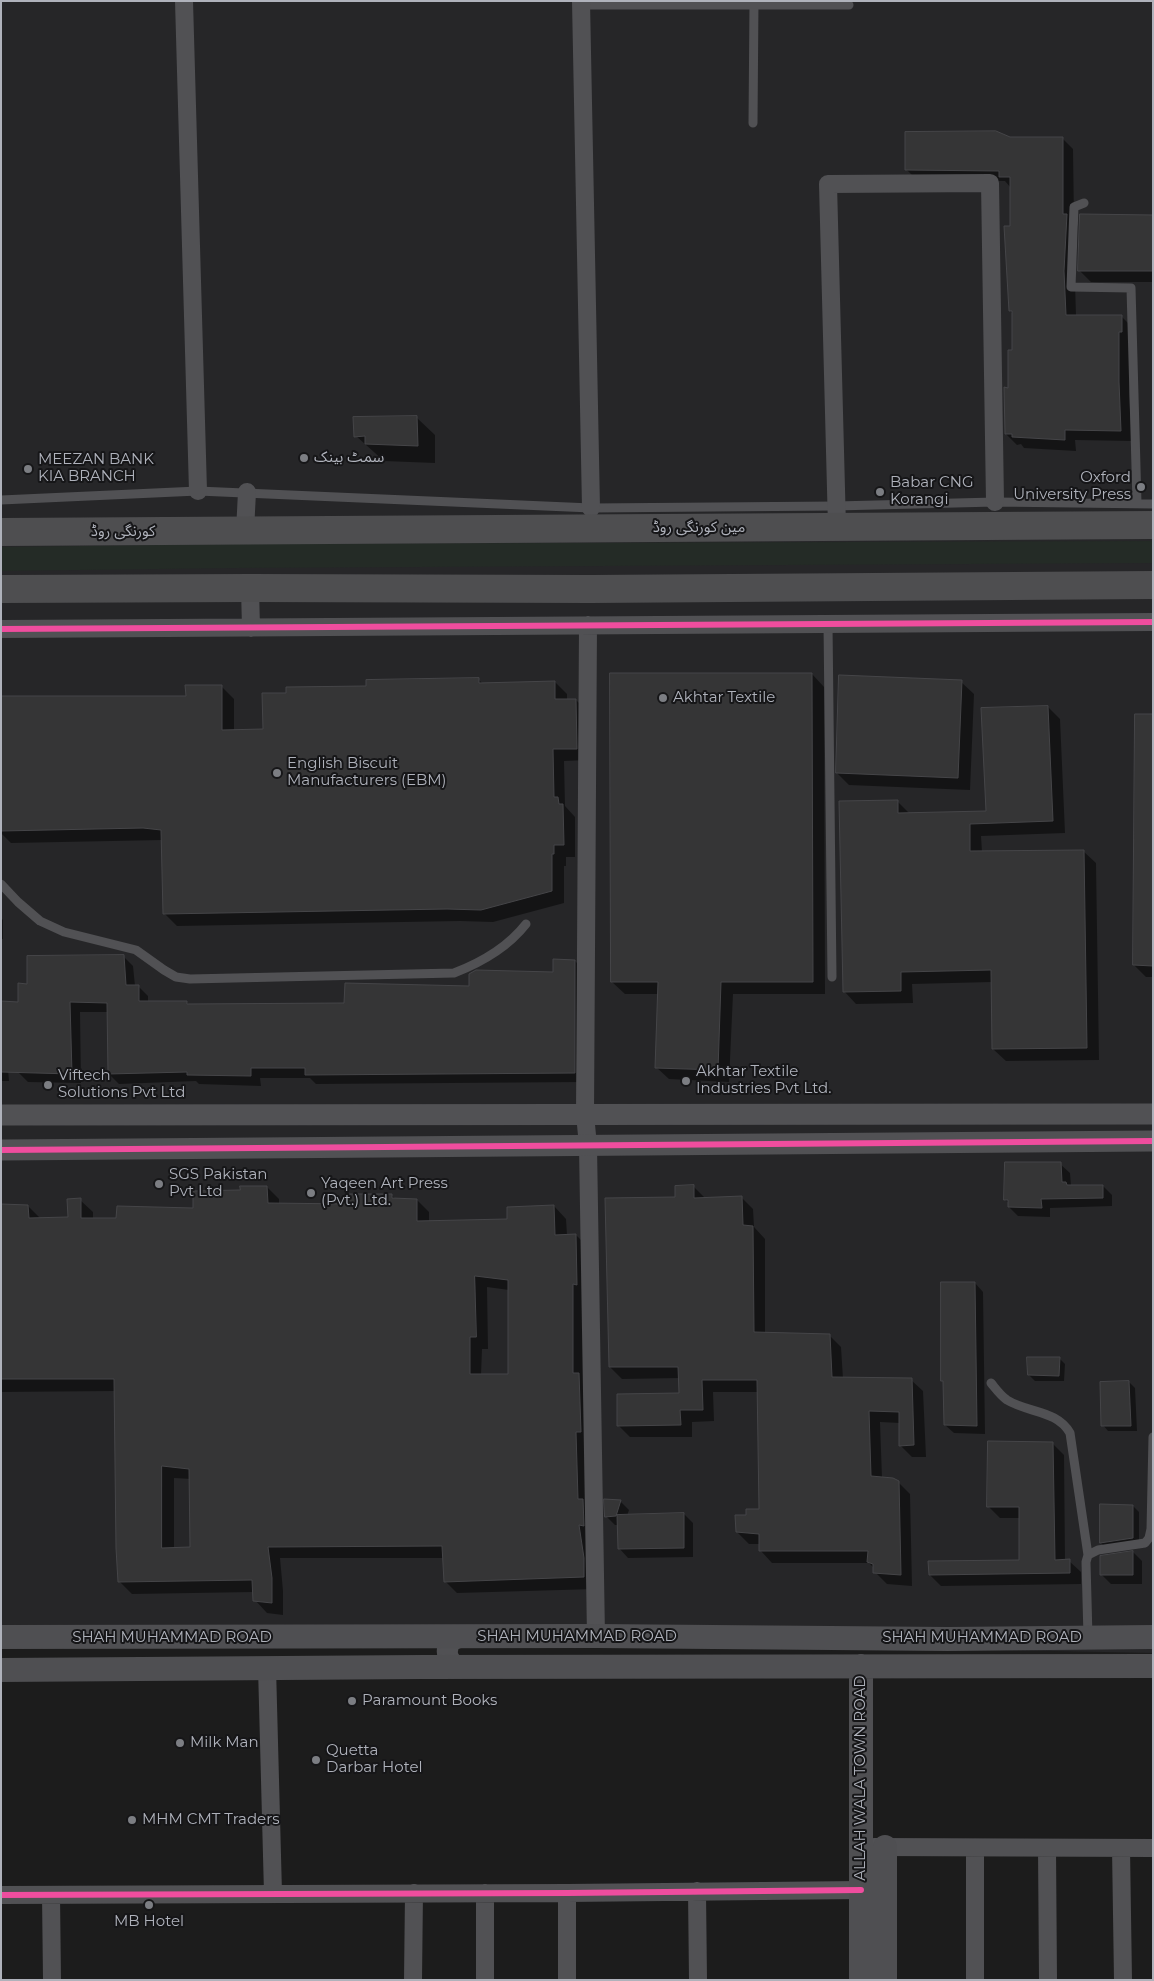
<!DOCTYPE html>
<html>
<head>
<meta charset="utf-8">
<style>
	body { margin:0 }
	#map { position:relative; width:1154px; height:1981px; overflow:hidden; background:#1c1c1c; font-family:Montserrat,sans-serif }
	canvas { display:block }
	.frame { position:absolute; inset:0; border:2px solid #afb2bb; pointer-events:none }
</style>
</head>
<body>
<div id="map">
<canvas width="1154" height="1981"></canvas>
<div class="frame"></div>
</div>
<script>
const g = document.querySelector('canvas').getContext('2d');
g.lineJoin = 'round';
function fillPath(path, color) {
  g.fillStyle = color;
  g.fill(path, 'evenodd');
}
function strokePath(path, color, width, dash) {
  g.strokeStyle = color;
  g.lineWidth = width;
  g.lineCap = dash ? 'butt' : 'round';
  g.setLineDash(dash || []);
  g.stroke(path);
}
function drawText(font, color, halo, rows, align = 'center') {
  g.font = font + ' Montserrat,"Noto Sans Arabic",sans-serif';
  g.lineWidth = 4;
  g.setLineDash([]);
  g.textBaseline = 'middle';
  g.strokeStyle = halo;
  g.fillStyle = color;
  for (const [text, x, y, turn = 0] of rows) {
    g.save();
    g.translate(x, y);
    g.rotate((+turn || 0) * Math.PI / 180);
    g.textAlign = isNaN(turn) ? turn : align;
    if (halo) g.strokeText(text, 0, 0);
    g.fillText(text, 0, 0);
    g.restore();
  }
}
fillPath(new Path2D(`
	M1,1h1152v1652l-606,-12 -546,7z`), '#262628');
fillPath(new Path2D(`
	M1153,541v22l-915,5 -237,3v-24l236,-3z`), '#242b26');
fillPath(new Path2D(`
	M1010,138h52l11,11 1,73 4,4 -3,57 1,33h45l11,11 -2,15 -1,52 3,47 -57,-1 1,11 -52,-3 -3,-4 -4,1 -11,-11 7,-83v-37l-3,-3 1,-123 -6,-7 -88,-1 -11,-11z
	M1153,216v184l-1,-118h-61l-12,-12z
	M417,418l18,17v28l-51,-2 -28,-25z
	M812,674l12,13 1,307h-92l-4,88 -60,-3 -13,-12 3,-73h-34l-13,-12z
	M478,679l5,5 72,-2 12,12v6h9l12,12v48l-24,1 1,45 10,11v40h-9v9h-2v37l-71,19 -33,-1 -283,5 -13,-13 -1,-73 -152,3 -10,-10v-135l186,-1 35,-10 12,12v32h31l23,-37z
	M961,682l13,12 -4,96 -121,-5 -12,-12z
	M1048,707l12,12 5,114 -84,3 1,16 101,-1 13,12 3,197 -93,1 -13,-12 -1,-67 -80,2 1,19 -57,1 -12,-13 53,-190 12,12 78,-1z
	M1153,715v262h-7l-12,-12z
	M1,918l2,2v19h-2z
	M123,956l10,10 2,20h3l10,10v6h39l2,3 156,-1 125,-16 84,-15 21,-12 10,10 -1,111 -268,2 -6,-6h-50l1,8 -62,-2 -3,-3 -77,3 -10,-10v-62h-29l1,71 -53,-1 -10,-10 10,-87z
	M1,987l8,94h-8z
	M1060,1164l10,9 1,13h32l9,9v11l-62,2v9l-32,-1 -9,-9v-4l-4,-3z
	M267,1187l12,12v5l71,2 41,-11 5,4 21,1 12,12v10l79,-2 46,-14 12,13 1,16h9l12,12 8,342 -139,4 -12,-12 -1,-23h-164l3,33v24l-16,-2 -12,-13 -1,-8 -122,2 -12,-12 -4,-191 -115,1v-186h27l13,13 28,-1 11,-18 13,12v7h25l77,-10 46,-17zM487,1287l22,3 1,85h-29l1,-26h6zM174,1478l17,1v70h-17z
	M694,1187l12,12 36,-1 11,11 1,18 11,12v94l64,2 12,12 2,32 68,1 12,11 3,66h-14l-12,-12v-22l-20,-1 2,56 16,4 12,12 2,92 -25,-2 -12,-12 -1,-4 -5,-5h-97l-11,-12v-7h-12l-12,-12 11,-16 12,-6 -2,-118h-45l1,29 -22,1v15h-62l-12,-12 62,-31v-16l-58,1 -12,-12 66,-169z
	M975,1283l8,9 2,142 -31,-1 -9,-8z
	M1059,1358l6,6 -1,17h-29l-6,-6z
	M1129,1382l6,6 2,43h-29l-5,-6z
	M1052,1443l12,12 1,106h4l12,11v12l-140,2 -11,-11 90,-14 1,-43h-21l-11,-11z
	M620,1501l9,9 -2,6 57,-2 9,9v34l-65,1 -9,-10v-23h-4l-9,-9z
	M1101,1506h32l6,6v32l-32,5 -6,-6z
	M1133,1552l9,9v23h-31l-10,-10z`), '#0007');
const building = new Path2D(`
	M996,131l14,6h53v77h4l-3,57 2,44h56v17h-3v50l2,49 -56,-1v10l-53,-3v-3h-7l-1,-47 4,1v-38h4v-39h-3l-5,-85h6v-49h-11v-6l-94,-1v-38z
	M1080,214l73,1v56h-75z
	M417,416l1,30 -53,-2v-8l-11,1 -1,-20z
	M610,673h202l1,309h-92l-3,88 -63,-2 3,-86h-47z
	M839,675l123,5 -4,98 -122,-5z
	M479,678v5l76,-2v18h21l1,50h-24l1,48h4l1,7h4l1,41h-10v9h-2v37l-71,19 -34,-1 -284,5 -2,-84 -18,-2 -142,3v-135h185l-1,-11h37v45l41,-1 -1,-36h24v-6l80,-1v-6z
	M1048,706l5,115 -83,3v27l114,-1 3,198 -95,1 -1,-79 -90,2v19l-58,1 -4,-191 59,-1v13l88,-2 -5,-103z
	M1135,714h18v252l-20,-1z
	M124,955l2,30h13v16h48v3l157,-1 1,-20 124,3v-12l7,-4 77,2v-13l22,1v113l-270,2v-7h-54v8l-64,-1v-3l-79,2 -1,-71 -37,-1 2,72 -71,-2v-71l17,1v-19l9,1v-28z
	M1005,1162h56l1,20h4l1,3h36v13l-62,1 1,9 -34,-1v-7h-4z
	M694,1185v13l48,-2 1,29 10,1 1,106 76,2 2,43 80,1 2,67 -15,1v-34l-30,-1 2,65 22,2 6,3 2,94 -28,-2v-9l-6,-2 1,-11h-109v-17l-23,-2 -1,-17h11v-6h13l-2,-129h-55l1,30h-23l1,15 -64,1v-32l62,-1 -1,-26h-69l-4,-169 70,-1v-11z
	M240,1186h27l1,17 81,1v-10h43v4l25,1v22l90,-2v-12l47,-2 1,30 21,-1 1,51 -4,-1v89h6l2,59h-5l2,67h5l1,27 -5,-1 5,33v19l-140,5 -2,-36 -174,1 4,31v25l-19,-2 -1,-21 -134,2 -2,-34 -2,-169h-113v-175l27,1 1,13 39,-1 -1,-18 14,-1v20h35l1,-12 76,2v-17l47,-1zM475,1276l33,4v94h-38v-37h6zM162,1466l27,3 1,78 -28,1z
	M941,1282h34l2,144 -33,-1 -1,-44h-2z
	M1027,1357h33l-1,19 -31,-1z
	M1129,1381l2,45h-30l-1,-44z
	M988,1441l65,1 2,118 15,-1v14l-141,2 -1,-14 91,-1v-53h-32z
	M604,1499l17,1 -5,16 -11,1z
	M1100,1504l33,1v33l-33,5z
	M684,1513v35l-66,1 -1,-34z
	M1133,1551v24h-33v-19z`);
fillPath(building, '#353536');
strokePath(building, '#454548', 1);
strokePath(new Path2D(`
	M581,5h268
	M753,123l1,-122
	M1084,203l-10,4 -3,80 60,1 6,215
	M1,500l197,-9 393,17 245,-2 159,-4 158,2
	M828,624l4,353
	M1,884l17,18 22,19 24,11 72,18 28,20 12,7 14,2 264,-6c26,-10 54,-26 72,-49
	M991,1383c5,6 9,12 16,17 21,13 50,10 63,33l18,122
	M1088,1637l-2,-75 2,-7 10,-5 47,-7 4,-5 2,-9 2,-92`), '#515154', 9);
strokePath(new Path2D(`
	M184,1l14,490
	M581,1l10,507
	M837,527l-9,-343 162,-1 5,319
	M245,531l2,-39
	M250,588l1,40
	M588,625l-3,489 3,32 8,490
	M1,629l1152,-7
	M267,1667l6,226
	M874,1847l279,1
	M1047,1848l1,132
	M1121,1848l2,132
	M697,1891l1,89
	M485,1893v87
	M567,1893v87
	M1,1895l566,-2 294,-3
	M51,1895l1,85
	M413,1980l1,-87
	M975,1980v-132`), '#515154', 18);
strokePath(new Path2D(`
	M1,1115l1152,-1
	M1,1150l1152,-9
	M460,1637l-9,4c-8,12 -2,24 11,26`), '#515154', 21);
strokePath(new Path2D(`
	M1,1637l595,-1 352,3 205,-2
	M1,1670l421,-3 731,-1
	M885,1847v133
	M861,1980v-314`), '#4f4f52', 24);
strokePath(new Path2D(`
	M1,532l1152,-7
	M1,589l249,-1 341,1 562,-4`), '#4e4e50', 28);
strokePath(new Path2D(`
	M1,629l1152,-7
	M1,1150l1152,-9
	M1,1895l566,-2 294,-3`), '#ef4d9e', 6);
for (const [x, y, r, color] of [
	[304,458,5,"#7c7e83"],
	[28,469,5,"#7c7e83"],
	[1141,487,5,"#7c7e83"],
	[880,492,5,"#7c7e83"],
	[663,698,5,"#7c7e83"],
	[277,773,5,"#7c7e83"],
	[686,1081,5,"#7c7e83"],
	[48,1085,5,"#7c7e83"],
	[159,1184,5,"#7c7e83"],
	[311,1193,5,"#7c7e83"],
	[352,1701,5,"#7c7e83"],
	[180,1743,5,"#7c7e83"],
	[316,1760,5,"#7c7e83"],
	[132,1820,5,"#7c7e83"],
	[149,1905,5,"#7c7e83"]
]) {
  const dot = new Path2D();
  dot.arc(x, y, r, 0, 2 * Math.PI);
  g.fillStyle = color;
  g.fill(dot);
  strokePath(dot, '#161618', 2);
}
drawText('15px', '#afb2bb', '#161618', [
	["سمٹ بینک",314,458],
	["MEEZAN BANK",38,460],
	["KIA BRANCH",38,477],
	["Oxford",1131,478,"right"],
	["University Press",1131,495,"right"],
	["Babar CNG",890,483],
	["Korangi",890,500],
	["Akhtar Textile",673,698],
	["English Biscuit",287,764],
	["Manufacturers (EBM)",287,781],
	["Akhtar Textile",696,1072],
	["Industries Pvt Ltd.",696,1089],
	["Viftech",58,1076],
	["Solutions Pvt Ltd",58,1093],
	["SGS Pakistan",169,1175],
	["Pvt Ltd",169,1192],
	["Yaqeen Art Press",321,1184],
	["(Pvt.) Ltd.",321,1201],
	["Paramount Books",362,1701],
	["Milk Man",190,1743],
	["Quetta",326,1751],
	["Darbar Hotel",326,1768],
	["MHM CMT Traders",142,1820],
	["MB Hotel",149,1922,"center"]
], 'left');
drawText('15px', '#afb2bb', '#161618', [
	["مین کورنگی روڈ",699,528],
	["کورنگی روڈ",123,532],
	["SHAH MUHAMMAD ROAD",577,1637],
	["SHAH MUHAMMAD ROAD",172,1638],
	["SHAH MUHAMMAD ROAD",982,1638],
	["ALLAH WALA TOWN ROAD",861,1778,-90]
]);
</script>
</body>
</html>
